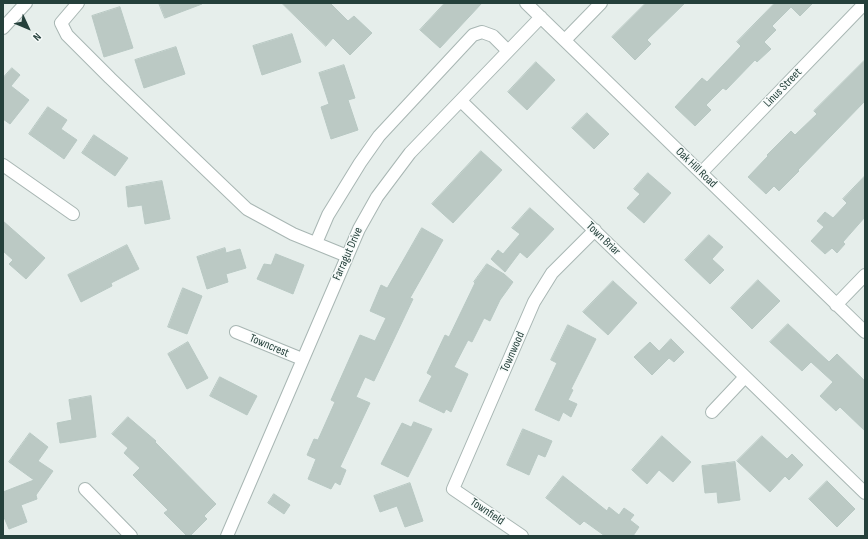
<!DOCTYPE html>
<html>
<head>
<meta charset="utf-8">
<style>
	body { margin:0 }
	#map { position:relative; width:868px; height:539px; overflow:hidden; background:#e6eeeb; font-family:"Sofia Sans Condensed",sans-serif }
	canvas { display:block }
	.frame { position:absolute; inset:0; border:4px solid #25403b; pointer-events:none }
	.north { position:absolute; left:8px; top:8px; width:40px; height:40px; -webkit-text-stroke:3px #f6faf9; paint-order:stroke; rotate:134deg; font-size:11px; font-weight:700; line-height:16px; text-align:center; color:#25403b }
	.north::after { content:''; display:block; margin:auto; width:14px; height:18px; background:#25403b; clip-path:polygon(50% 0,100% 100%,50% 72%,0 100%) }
</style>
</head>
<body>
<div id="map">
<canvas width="868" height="539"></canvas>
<div class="frame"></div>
<div class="north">N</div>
</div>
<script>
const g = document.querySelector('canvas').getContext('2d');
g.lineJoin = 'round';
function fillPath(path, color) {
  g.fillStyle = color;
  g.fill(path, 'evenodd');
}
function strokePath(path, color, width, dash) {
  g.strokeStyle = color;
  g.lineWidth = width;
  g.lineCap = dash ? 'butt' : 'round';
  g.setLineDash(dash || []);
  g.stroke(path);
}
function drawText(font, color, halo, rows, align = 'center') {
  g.font = font + ' "Sofia Sans Condensed",sans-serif';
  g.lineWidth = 3;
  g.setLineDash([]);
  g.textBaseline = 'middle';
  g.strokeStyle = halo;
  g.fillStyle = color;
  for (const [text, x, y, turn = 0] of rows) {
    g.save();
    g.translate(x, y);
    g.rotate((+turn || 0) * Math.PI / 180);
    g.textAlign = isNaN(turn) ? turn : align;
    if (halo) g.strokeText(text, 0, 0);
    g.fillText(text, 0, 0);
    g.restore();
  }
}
const building = new Path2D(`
	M159,3h43v1l-37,14z
	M282,3h48l18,18 6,-5 18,17 -22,22 -17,-17 -7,8z
	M445,3h37l-42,45 -20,-18z
	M646,3h39l-38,37 4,4 -16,16 -23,-23z
	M775,3h38l-13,13 -9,-9 -19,19 4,4 -12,12 7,7 -14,13 -2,-2 -29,30 -3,-2 -17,17 5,5 -16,16 -20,-19 27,-29 5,4 34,-36 -4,-4z
	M120,7l13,41 -29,9 -12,-41z
	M292,34l9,28 -39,13 -9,-29z
	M176,47l9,27 -41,14 -9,-28z
	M865,60v41l-67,69 1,1 -20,20 -5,-5 -8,8 -18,-17 20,-21 -1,-1 24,-24 4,4 22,-21 -3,-3z
	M536,62l19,18 -28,30 -19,-18z
	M344,65l11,33 -7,2 10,30 -27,9 -10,-32 8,-3 -10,-31z
	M12,68l8,7 -9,11 18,14 -19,24 -7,-5v-41z
	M48,107l19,13 -6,9 16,11 -13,19 -35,-25z
	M587,113l22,21 -15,15 -22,-21z
	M94,135l34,23 -13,18 -33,-23z
	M481,151l21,19 -49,53 -21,-19z
	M648,173l23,20 -27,30 -17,-15 13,-14 -6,-5z
	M865,176v41l-22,25 2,2 -8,9 -5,-5 -7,6 -14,-13 13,-14 -7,-6 8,-9 8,6 14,-15 -4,-4z
	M162,181l8,38 -25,5 -3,-19 -14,2 -2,-20z
	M530,208l24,21 -27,29 -7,-6 -15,20 -14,-13 7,-9 5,4 17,-20 -8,-6z
	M3,221l42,37 -19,21 -17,-15 4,-4 -10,-9z
	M422,228l21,12 -33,58 3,1 -39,82 -9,-4 -9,20 14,6 -30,64 6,3 -6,15 -5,-3 -4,7 -23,-10 8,-20 -9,-4 7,-16 4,1 17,-38 -4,-2 29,-65 15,6 11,-23 -16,-7 11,-26 6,3z
	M709,235l14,12 -11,12 12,11 -14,14 -25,-24z
	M127,245l12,24 -28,14 1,3 -31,16 -13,-27z
	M225,248l1,5 14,-4 6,19 -20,6 2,8 -21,7 -10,-32z
	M276,254l28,11 -11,29 -36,-15 7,-15 7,1z
	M487,264l17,10 9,8 -13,18 -10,21 -6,-3 -12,24 -4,-2 -14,27 14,7 -17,38 -5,-3 -2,4 -25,-12 13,-25 -5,-3 18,-38 4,2 26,-54 -1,-1z
	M758,280l22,21 -28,28 -21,-21z
	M613,281l24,22 -29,32 -25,-23z
	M183,288l19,8 -15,38 -19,-7z
	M788,324l41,38 8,-8 28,27v50l-25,-24 -4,4 -16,-15 13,-14 -22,-20 -9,9 -32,-29z
	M568,325l28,14 -25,50 2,1 -5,10 9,4 -6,13 -8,-5 -4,9 -24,-11 22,-47 -6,-3z
	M671,339l13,13 -10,10 -5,-4 -17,17 -18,-18 16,-15 9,9z
	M188,342l20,36 -21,11 -19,-35z
	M220,377l37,19 -10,19 -37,-19z
	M91,396l5,41 -36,6 -3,-20 15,-3 -3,-20z
	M128,417l28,24 -1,1 61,62 -12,12 3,3 -17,17h-3l-23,-23 4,-3 -35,-35 7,-7 -16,-15 4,-5 -16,-14z
	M414,422l18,7 -24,48 -27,-13 21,-41 9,4z
	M523,429l29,12 -7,16 -7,-3 -9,21 -22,-10z
	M30,433l18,14 -10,14 15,10 -17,24 1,4 -16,6 6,17 -18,7 -6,-14v-23l31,-12 -25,-18z
	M662,436l29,26 -18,20 -14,-12 -12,14 -15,-14z
	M762,436l25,23 5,-5 11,11 -14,15 -4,-4 -15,16 -33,-31z
	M735,462l5,38 -22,3 -1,-11 -12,1 -3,-27z
	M563,476l44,35 2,-4 10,8 5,-7 10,7 -4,5 9,7 -6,9h-28l-21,-15 -4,4 -34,-27z
	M827,481l28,28 -18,18 -28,-28z
	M410,483l13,38 -18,6 -8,-21 -17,6 -6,-16z
	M274,494l16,11 -6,9 -16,-11z`);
fillPath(building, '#bbc9c4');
strokePath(building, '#b8c8c3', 1);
const street = new Path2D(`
	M78,3l-17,20 6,12 43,43 137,131 46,25 54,22
	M526,3l339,329
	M3,28l23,-25
	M565,40l36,-37
	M461,101l404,392
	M3,165l70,49
	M701,173l164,-170
	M316,243l12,-28 32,-52 19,-27 94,-101 9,-3 11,4 15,15
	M836,305l29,-30
	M236,332l66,27
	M712,412l33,-35
	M85,489l46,47
	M227,536l132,-307 18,-32 33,-44 131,-136
	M522,536l-69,-47 81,-187 18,-29 43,-43`);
strokePath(street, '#a8b6b3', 14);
strokePath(street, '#fff', 12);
drawText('12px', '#25403b', '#f6faf9', [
	["Linus Street",783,88,-46],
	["Oak Hill Road",696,168,44],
	["Town Briar",603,239,44],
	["Farragut Drive",348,254,-66],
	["Towncrest",269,346,23],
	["Townwood",513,352,-66],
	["Townfield",487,512,34]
]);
</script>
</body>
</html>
